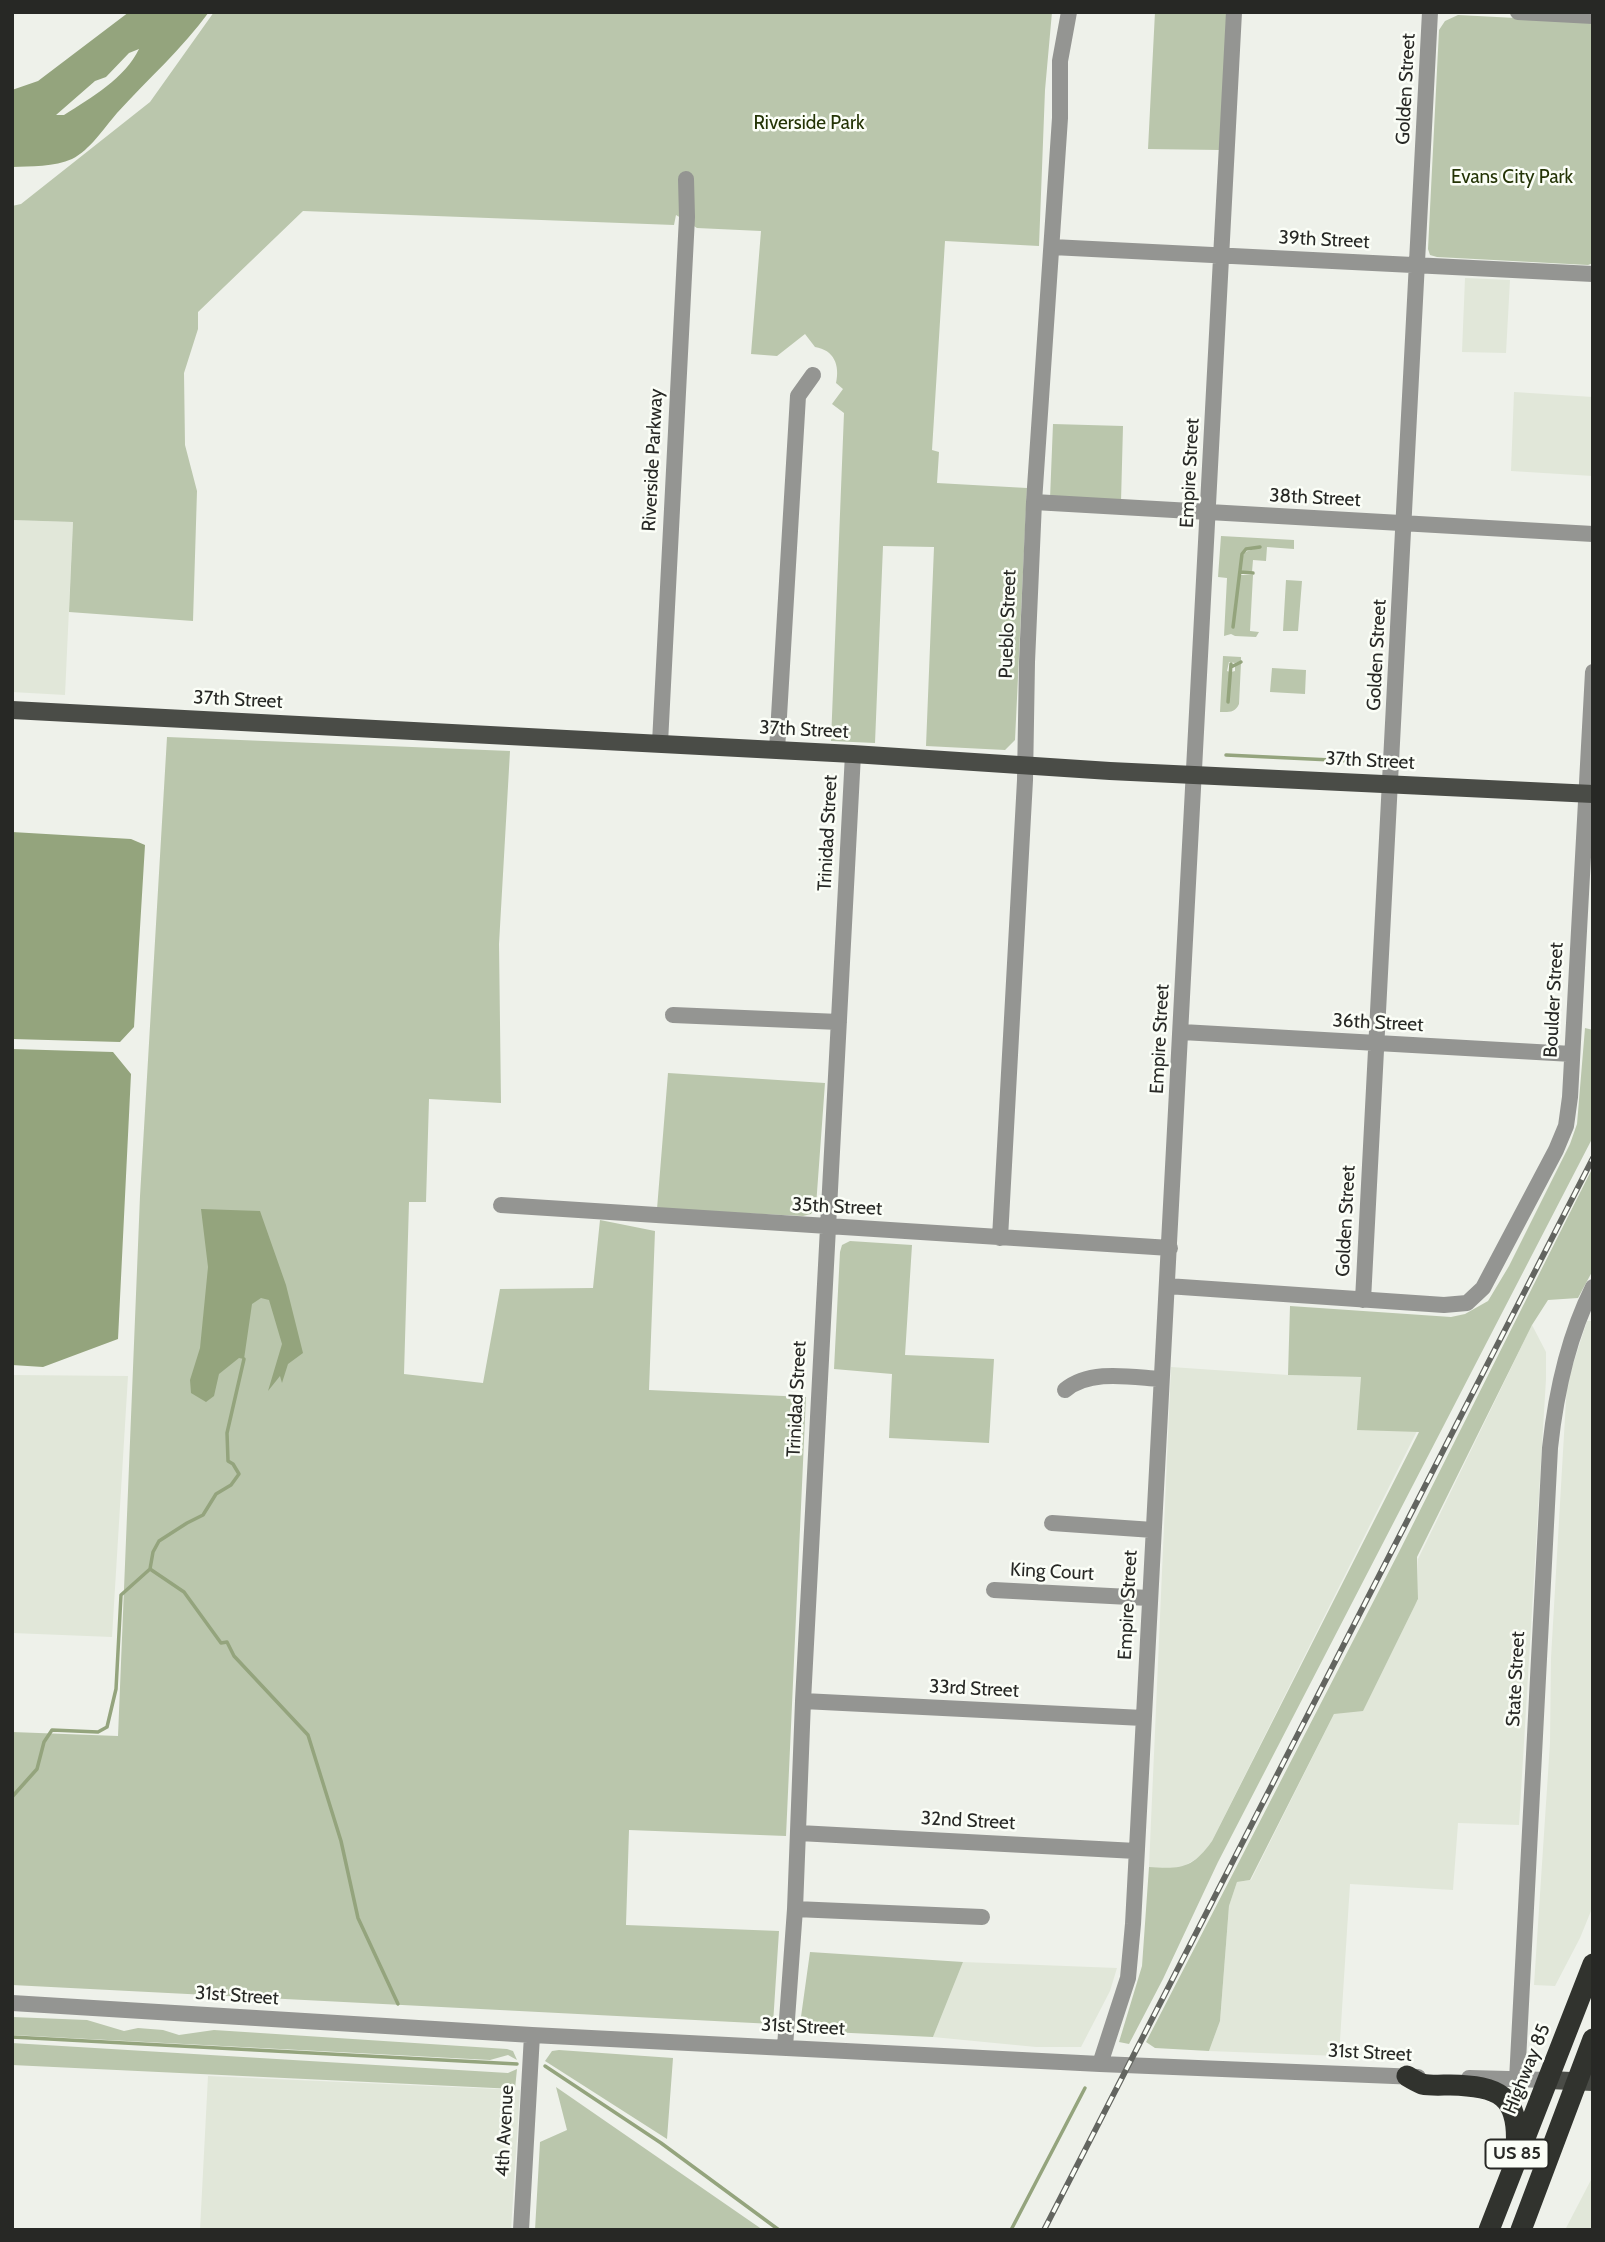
<!DOCTYPE html>
<html>
<head>
<meta charset="utf-8">
<style>
	body { margin:0 }
	#map { position:relative; width:1605px; height:2242px; overflow:hidden; background:#eef1ea; font-family:Cabin,sans-serif }
	canvas { display:block }
	.frame { position:absolute; inset:0; border:14px solid #272825; pointer-events:none }
</style>
</head>
<body>
<div id="map">
<canvas width="1605" height="2242"></canvas>
<div class="frame"></div>
</div>
<script>
const g = document.querySelector('canvas').getContext('2d');
g.lineJoin = 'round';
function fillPath(path, color) {
  g.fillStyle = color;
  g.fill(path, 'evenodd');
}
function strokePath(path, color, width, dash) {
  g.strokeStyle = color;
  g.lineWidth = width;
  g.lineCap = dash ? 'butt' : 'round';
  g.setLineDash(dash || []);
  g.stroke(path);
}
function drawText(font, color, halo, rows, align = 'center') {
  g.font = font + ' Cabin,sans-serif';
  g.lineWidth = 5;
  g.setLineDash([]);
  g.textBaseline = 'middle';
  g.strokeStyle = halo;
  g.fillStyle = color;
  for (const [text, x, y, turn = 0] of rows) {
    g.save();
    g.translate(x, y);
    g.rotate((+turn || 0) * Math.PI / 180);
    g.textAlign = isNaN(turn) ? turn : align;
    if (halo) g.strokeText(text, 0, 0);
    g.fillText(text, 0, 0);
    g.restore();
  }
}
fillPath(new Path2D(`
	M1465,278l45,2 -4,73 -44,-1z
	M1514,392l79,5v79l-82,-5z
	M12,520l61,2 -8,173 -53,-3z
	M1587,1321h6v585l-13,32 -25,48 -21,-1 16,-242 1,-85 16,-275z
	M1532,1325l14,27v27l-27,446 -61,-2 -5,67 -103,-6 -11,172 -130,-5 11,-30 9,-115 8,-24 14,-2 83,-166 84,-114v-41z
	M1171,1367l117,8 73,2 57,52 -206,412 -11,15 -22,13 -30,-2z
	M12,1375l116,1 -16,261 -100,-4z
	M963,1962l154,6 -7,23 -29,56h-45l-103,-10z
	M208,2076l312,14 -9,140h-311z
	M1593,2176v54h-28z`), '#e1e7d9');
fillPath(new Path2D(`
	M214,12h838l-7,78 -6,156 -94,-5 -13,209 7,2 -2,31 90,5 -12,252 -10,10 -79,-4 8,-199 -51,-1 -8,197 -44,-2 13,-328 -12,-9 11,-15 -7,-6c4,-18 -2,-33 -21,-36l-10,-13 -28,22 -26,-2 10,-123 -64,-3 -21,-13 -2,10 -371,-14 -105,101v17l-14,44 1,72 12,46 -4,130 -124,-9 4,-90 -61,-2v-314l9,-2 129,-102z
	M1155,12h72l-7,138 -72,-1z
	M1458,15l135,7v241l-5,2 -151,-8 -7,-2 -2,-6 11,-219 6,-9z
	M1053,424l70,2 -2,76 -71,-3z
	M1221,536l73,4v9l-27,-2 -1,14 -13,-1 -1,12 -11,-1c2,-22 1,-18 20,-24h-13l-7,7 -9,72h2l6,-51h13l-3,56 9,1 -3,5 -21,-1 -4,-2 -7,2 3,-58 -9,-1z
	M1286,580l16,1 -4,50h-15z
	M1223,656l18,1v4l-6,2 -6,-1 -2,9 3,1 -2,31 3,-31 4,-1v-6l6,-2 -2,41c-4,9 -10,8 -19,8z
	M1272,668l34,2 -1,24 -35,-2z
	M167,737l343,14 -11,193 2,159 -72,-4 -3,103h-17l-5,172 79,9 17,-94 93,-1 7,-68 55,11 -6,159 157,7 -20,439 -157,-6 -3,95 153,6 -6,93 -761,-39v-253l106,4 22,-540z
	M1585,1028l8,2v107l-375,725 -55,117 -34,65 -10,-2 23,-76 7,-99c32,2 43,2 63,-26l207,-409 -62,-2 4,-53 -73,-2 2,-69 161,11 14,-3 23,-13 21,-35 61,-122 7,-20z
	M668,1073l157,10 -9,123 -5,8 -8,2 -146,-7z
	M1593,1167v103l-15,28 -30,2 -16,25 -115,232 1,42 -55,112 -29,3 -84,166 -13,2 -8,24 -9,115 -11,30 -54,-3 -9,-6 255,-494z
	M850,1241l62,4 -7,110 89,4 -5,84 -100,-5 3,-64 -58,-5 6,-117 2,-7z
	M810,1952l153,10 -30,75 -123,-6 -7,-3 -3,-4z
	M12,2017l75,3 37,11 14,-3 25,2 16,5 35,-5 293,19 6,2 4,9 -9,-5 -18,5 -478,-25z
	M12,2043l496,30 9,-4 -2,20 -503,-24z
	M559,2050l114,8 -6,81 -122,-78 7,-10z
	M556,2087l207,143h-228l5,-88 27,-12z`), '#bac6ac');
fillPath(new Path2D(`
	M129,12h80c-27,37 -61,67 -92,101 -13,15 -27,37 -45,46 -17,8 -42,7 -60,8v-77l26,-9zM139,49c-14,29 -48,49 -75,66h-8l39,-34 11,-4 23,-24z
	M12,832l119,7 14,6 -11,182 -14,15 -108,-3z
	M12,1049l101,3 18,22 -13,265 -75,28 -31,-2z
	M201,1209l59,2 26,74 17,68 -15,11 -6,19 -2,-7 -12,15 14,-47 -13,-44 -8,-2 -9,6 -8,55 -5,-1 -20,16 -5,22 -8,6 -15,-9 -1,-13 10,-32 8,-81z`), '#94a47d');
strokePath(new Path2D(`
	M1240,572l13,1
	M1233,627l9,-73 4,-5 14,-2
	M1231,667l10,-5
	M1228,702l3,-38
	M1226,755l126,6
	M150,1569l3,-17 6,-11 28,-18 16,-8 13,-21 15,-9 8,-11 -6,-10 -5,-3 -1,-28 17,-74
	M12,1797l25,-28 7,-27 8,-12 46,2 9,-5 9,-38 5,-94 29,-26 34,23 37,51 6,-1 7,14 74,79 33,106 17,77 40,86
	M12,2037l505,27
	M545,2066l116,77 118,87
	M1011,2230l74,-142`), '#94a47d', 3.5);
strokePath(new Path2D(`
	M1518,12l75,4
	M1052,247l541,27
	M1034,502l559,32
	M660,743l27,-526 -1,-38
	M777,750l21,-354 15,-21
	M673,1015l166,7
	M1182,1032l390,22
	M501,1205l669,43
	M1000,1238l25,-458 2,-118 7,-160 26,-384v-57l9,-49
	M1167,1286l277,19 23,-2 16,-15 73,-138 10,-24 4,-29 23,-425
	M1363,1300l67,-1288
	M1065,1390c25,-21 65,-13 95,-11
	M1052,1523l101,7
	M994,1590l155,8
	M803,1701l340,17
	M799,1833l337,18
	M795,1909l187,8
	M12,2003l520,32 568,29 318,13
	M785,2047l10,-138 8,-208 50,-947
	M1100,2064l28,-86 5,-54 101,-1912
	M1469,2078l80,2
	M1517,2080l33,-632c6,-56 18,-111 43,-161
	M521,2230l11,-195`), '#949592', 16);
strokePath(new Path2D(`
	M12,710l841,44 257,17 483,23
	M1549,2080l44,2`), '#4a4c47', 18);
strokePath(new Path2D(`
	M1407,2076c5,3 10,6 15,8 9,2 20,1 28,1 49,1 70,10 66,64
	M1489,2230l104,-266
	M1521,2230l72,-191`), '#31332e', 21);
const rail = new Path2D(`
	M1044,2230l549,-1072`);
strokePath(rail, '#636560', 6);
strokePath(rail, '#fbfef7', 3.5, [10]);
for (const [x, y, w] of [
	[1517,2154,63]
]) {
  const box = new Path2D();
  box.roundRect(x - w / 2, y - 14.5, w, 29, 5);
  g.fillStyle = '#fbfef7';
  g.fill(box);
  strokePath(box, '#272825', 2);
}
drawText('bold 18px', '#272825', null, [
	["US 85",1517,2154]
]);
drawText('19px', '#272825', '#fbfef7', [
	["Golden Street",1406,89,-87],
	["39th Street",1324,240,3],
	["Riverside Parkway",653,460,-87],
	["Empire Street",1190,473,-87],
	["38th Street",1315,498,3],
	["Pueblo Street",1008,624,-88],
	["Golden Street",1377,655,-87],
	["37th Street",238,700,3],
	["37th Street",804,730,3],
	["37th Street",1370,761,3],
	["Trinidad Street",828,833,-87],
	["Boulder Street",1554,1000,-87],
	["36th Street",1378,1023,3],
	["Empire Street",1160,1039,-87],
	["35th Street",837,1207,3],
	["Golden Street",1346,1221,-87],
	["Trinidad Street",797,1399,-87],
	["King Court",1052,1572,3],
	["Empire Street",1128,1605,-87],
	["State Street",1516,1679,-87],
	["33rd Street",974,1689,3],
	["32nd Street",968,1821,3],
	["31st Street",237,1996,4],
	["31st Street",803,2027,3],
	["31st Street",1370,2053,3],
	["Highway 85",1527,2069,-68],
	["4th Avenue",505,2131,-87]
]);
drawText('19px', '#243406', '#fbfef7', [
	["Riverside Park",809,123],
	["Evans City Park",1512,177]
]);
</script>
</body>
</html>
